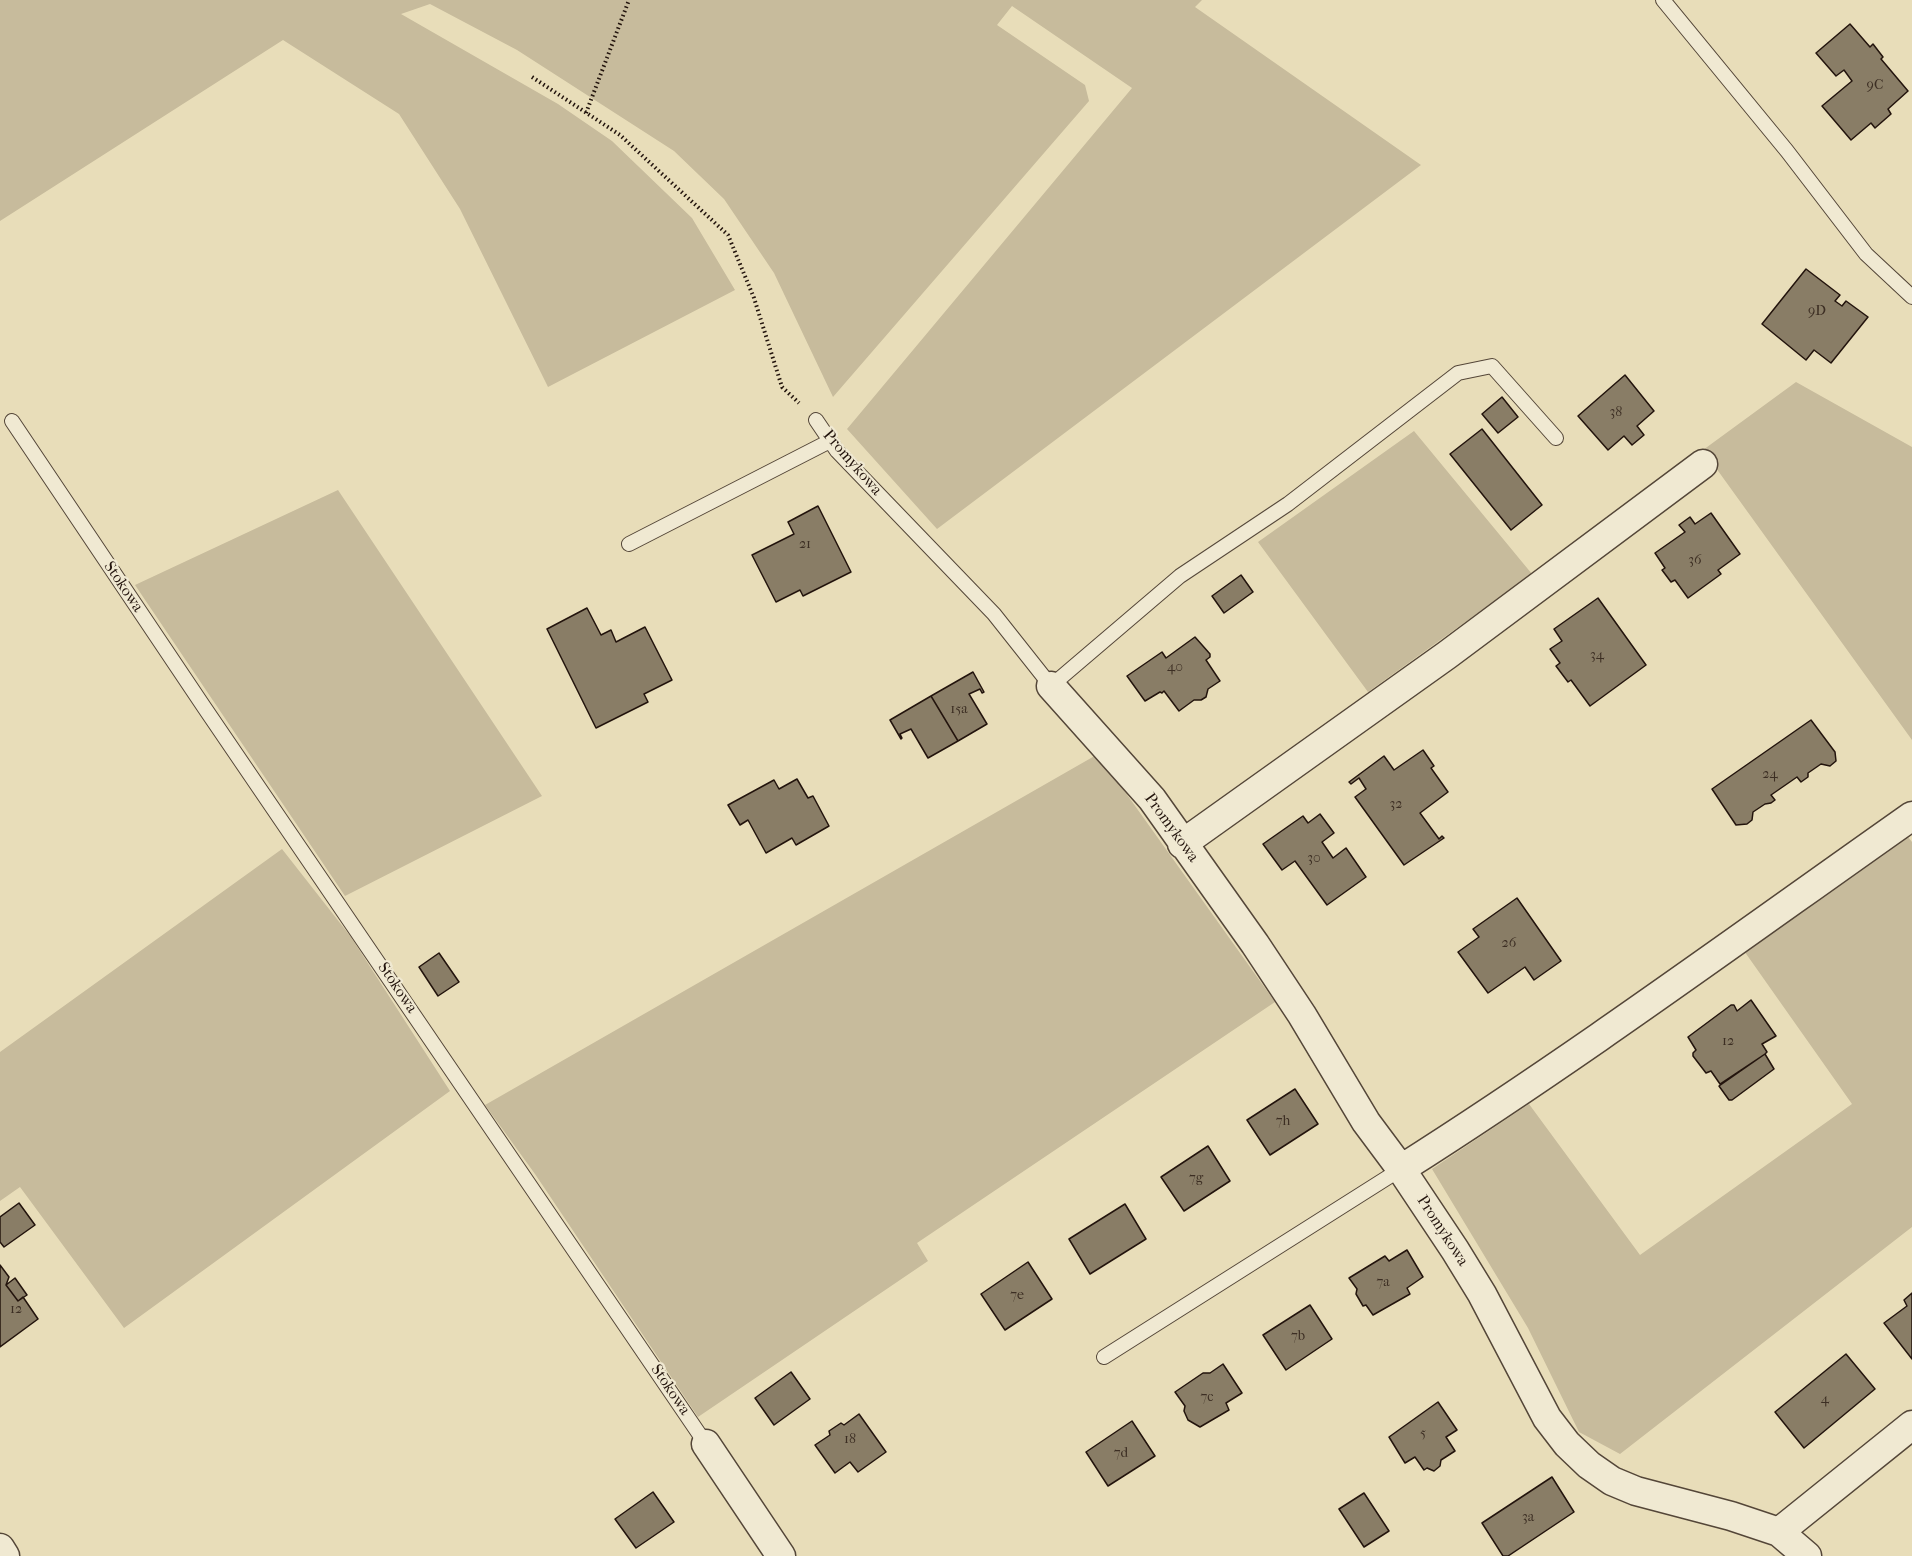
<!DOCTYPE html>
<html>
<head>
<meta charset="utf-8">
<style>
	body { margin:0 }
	canvas { display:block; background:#e8ddb9 }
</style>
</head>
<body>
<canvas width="1912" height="1556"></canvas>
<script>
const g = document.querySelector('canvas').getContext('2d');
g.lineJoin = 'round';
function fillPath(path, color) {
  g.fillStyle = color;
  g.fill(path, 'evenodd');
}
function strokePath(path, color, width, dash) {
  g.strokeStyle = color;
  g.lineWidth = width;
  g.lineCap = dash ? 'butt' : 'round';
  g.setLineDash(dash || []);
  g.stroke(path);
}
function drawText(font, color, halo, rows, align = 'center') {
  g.font = font + ' "IM FELL French Canon",serif';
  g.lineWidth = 4.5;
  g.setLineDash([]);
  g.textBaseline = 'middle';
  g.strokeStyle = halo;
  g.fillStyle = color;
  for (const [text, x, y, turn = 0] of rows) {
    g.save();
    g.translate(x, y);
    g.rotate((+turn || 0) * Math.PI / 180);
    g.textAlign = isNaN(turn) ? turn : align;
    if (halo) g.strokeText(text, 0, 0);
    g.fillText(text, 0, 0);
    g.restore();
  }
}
fillPath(new Path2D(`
	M0,0h1202l-7,7 226,158 -484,364 -90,-100 285,-341 -120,-82 -15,19 88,60 4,16 -256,296 -59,-124 -50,-74 -50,-48 -157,-101 -87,-46 -29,10 157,90 54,37 80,77 43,72 -187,97 -88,-178 -61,-95 -116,-74 -283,181z
	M1796,382l116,65v293l-209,-290z
	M1414,431l118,143 -164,118 -110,-150z
	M338,490l204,306 -197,100 -210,-311z
	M1098,754l177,248 -358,241 11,18 -230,156 -163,-243 -50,-69z
	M1905,833l7,9v385l-292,227 -41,-22 -51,-104 -96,-159 97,-65 111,151 212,-151 -110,-156z
	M282,849l69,88 99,154 -326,237 -104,-141 -20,14v-149z`), '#c7bb9c');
const building = new Path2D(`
	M1850,24l20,23 3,-3 10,13 -2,2 27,32 -20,18 3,5 -16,14 -4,-5 -20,17 -29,-34 30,-25 -8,-11 -8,6 -20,-23z
	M1806,269l34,26 -5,6 7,5 4,-5 22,16 -37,46 -17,-13 -8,10 -44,-36z
	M1625,375l29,36 -17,15 7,9 -12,10 -8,-9 -16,14 -30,-34z
	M1502,397l16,20 -20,16 -16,-19z
	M1482,429l60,76 -31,25 -61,-76z
	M818,506l33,66 -48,24 -3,-6 -24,12 -24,-47 42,-21 -6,-12z
	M1711,513l29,41 -22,16 3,4 -33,24 -13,-18 -4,2 -9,-12 3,-2 -10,-15 30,-21 -6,-7 11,-8 5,7z
	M1241,575l12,17 -29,21 -12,-17z
	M1598,598l48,67 -56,41 -19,-26 -3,2 -12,-16 4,-3 -10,-14 12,-8 -8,-12z
	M587,608l14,27 10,-5 5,12 29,-15 27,53 -28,14 4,8 -52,26 -49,-99z
	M1195,637l15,17v3l-4,3 14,21 -12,8 -2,8 -5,3h-7l-15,11 -15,-20 -2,2 -2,-1 -15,9 -18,-25 35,-24 4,6z
	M973,672l11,20 -2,1 -2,-4 -11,5 18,30 -29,17 -27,-45z
	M931,696l27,45 -30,17 -17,-29 -11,5 2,4 -1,1 -11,-19z
	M1811,720l24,32 1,9 -6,5 -9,-2 -13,9v4l-7,5 -4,-5 -26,18 4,5 -4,3 -6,1 -12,8 -1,8 -5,4 -11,1 -24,-36z
	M1423,750l11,16 -3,2 17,24 -28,21 19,26 3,-3 2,2 -40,27 -49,-68 11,-8 -7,-11 -8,6 -2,-2 35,-26 10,14z
	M797,779l11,19 5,-2 16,30 -33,19 -4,-7 -26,15 -18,-33 -8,5 -12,-20 46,-25 5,9z
	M1320,814l14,19 -12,9 11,16 13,-10 20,29 -39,28 -32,-44 -13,9 -19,-26 40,-28 5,7z
	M1517,898l44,63 -27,19 -9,-13 -37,26 -30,-41 21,-15 -6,-8z
	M439,953l20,29 -21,14 -19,-29z
	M1751,1000l25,36 -14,8 5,8 -2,2 -45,30 -9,-13 -5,2 -13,-17v-3l3,-3 -8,-13 43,-32h3l3,6z
	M1765,1054l9,15 -42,31h-3l-10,-14z
	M1295,1089l23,35 -48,31 -23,-35z
	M1208,1146l22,35 -46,30 -23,-34z
	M19,1203l16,22 -31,22 -4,-5v-25z
	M1125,1204l21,35 -56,35 -21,-35z
	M1407,1250l16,27 -16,11 3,6 -37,21 -7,-10 -3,1 -7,-12 1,-5 -8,-11 36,-22 4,5z
	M1028,1262l24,37 -47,31 -24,-36z
	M0,1265l9,12 -3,8 12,16 5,-4 15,22 -38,28z
	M15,1278l12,17 -9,6 -12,-16z
	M1912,1293v66l-28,-36 23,-17 -3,-6z
	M1310,1305l22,34 -46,31 -23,-35z
	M1846,1354l29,35 -71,59 -29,-36z
	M1223,1364l19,29 -16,10 3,7 -29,17 -12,-7 -4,-9 1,-5 -10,-14 28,-19h7z
	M791,1372l19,27 -36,26 -19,-27z
	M1438,1402l19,28 -11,7 9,14 -14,9 -1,6 -6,5 -7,-3 -3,2 -9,-13 -10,6 -16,-26z
	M859,1414l27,38 -28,20 -8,-10 -15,11 -20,-28 15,-10 -1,-4 12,-8 3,2z
	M1132,1421l23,35 -47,30 -22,-34z
	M1552,1477l22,35 -66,44h-5l-21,-33z
	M653,1492l21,30 -38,26 -21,-29z
	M1364,1493l25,38 -25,16 -25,-38z`);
fillPath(building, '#897d66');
strokePath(building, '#23140d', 1.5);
const lane = new Path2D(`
	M1663,0l124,151 79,103 46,43
	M816,420l21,31 157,163 57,72 129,-110 108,-72 170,-131 34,-7 64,72
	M12,421l192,286 502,737
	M629,544l201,-103
	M1104,1357l297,-188`);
const street = new Path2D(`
	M1051,686l101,113 103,145 47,71 64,107 35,47 54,81 27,44 65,124 20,26 22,21 23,16 24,10 95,25 48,16 28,24
	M1182,844l265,-189 256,-191
	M1401,1169c175,-111 342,-234 511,-353
	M706,1444l75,112
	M1779,1532l133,-107
	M0,1548l5,8`);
strokePath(lane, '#544638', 16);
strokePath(street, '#544638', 31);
strokePath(new Path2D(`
	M532,77l88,58 108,100 26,63 28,89 17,16
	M586,113l43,-113`), '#23140d', 4, [1.5, 3]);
strokePath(lane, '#f0e9d2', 14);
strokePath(street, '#f0e9d2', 28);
drawText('14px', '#3c2e23', null, [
	["9C",1875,86],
	["9D",1817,312],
	["38",1616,413],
	["21",805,545],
	["36",1695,561],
	["34",1597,656],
	["40",1175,668],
	["15a",959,710],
	["24",1770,775],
	["32",1396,805],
	["30",1314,859],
	["26",1509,944],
	["12",1728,1042],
	["7h",1283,1122],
	["7g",1196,1179],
	["7a",1383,1283],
	["7e",1017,1296],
	["12",16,1310],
	["7b",1298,1337],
	["7c",1207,1398],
	["4",1825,1400],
	["5",1423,1434],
	["18",850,1440],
	["7d",1121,1454],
	["3a",1528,1518]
]);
drawText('16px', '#23140d', '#f0e9d2', [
	["Promykowa",852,463,49],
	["Stokowa",123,587,56],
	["Promykowa",1171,828,54],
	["Stokowa",397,988,56],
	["Promykowa",1442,1231,57],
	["Stokowa",670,1390,56]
]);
</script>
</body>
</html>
